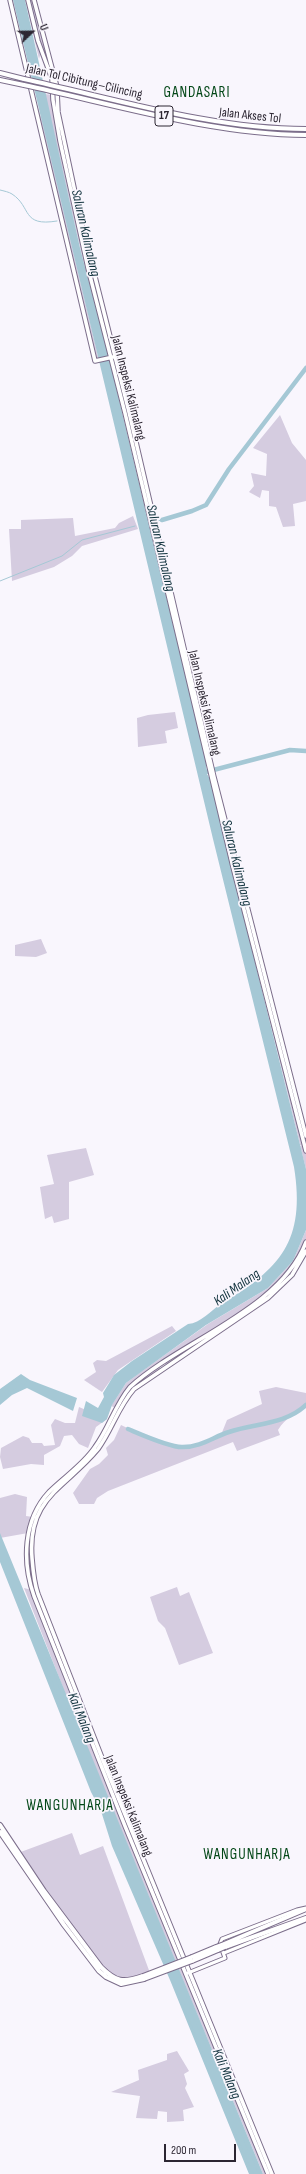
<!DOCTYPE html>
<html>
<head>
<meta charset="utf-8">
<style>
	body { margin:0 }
	#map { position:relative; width:306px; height:2174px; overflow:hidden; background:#f9f6fd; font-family:"Sofia Sans Condensed",sans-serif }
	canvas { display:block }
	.north { position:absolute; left:12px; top:12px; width:40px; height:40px; -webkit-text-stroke:3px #f9f6fd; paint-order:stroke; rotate:68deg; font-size:11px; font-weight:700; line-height:16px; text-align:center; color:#2c2632 }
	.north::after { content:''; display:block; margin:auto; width:14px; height:18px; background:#2c2632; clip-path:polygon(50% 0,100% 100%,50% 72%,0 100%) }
	.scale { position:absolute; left:164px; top:2144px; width:72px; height:18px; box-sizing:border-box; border:2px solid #2c2632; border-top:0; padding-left:5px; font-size:12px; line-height:14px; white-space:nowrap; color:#2c2632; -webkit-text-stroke:3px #f9f6fd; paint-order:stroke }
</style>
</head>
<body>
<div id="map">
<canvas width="306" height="2174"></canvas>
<div class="north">U</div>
<div class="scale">200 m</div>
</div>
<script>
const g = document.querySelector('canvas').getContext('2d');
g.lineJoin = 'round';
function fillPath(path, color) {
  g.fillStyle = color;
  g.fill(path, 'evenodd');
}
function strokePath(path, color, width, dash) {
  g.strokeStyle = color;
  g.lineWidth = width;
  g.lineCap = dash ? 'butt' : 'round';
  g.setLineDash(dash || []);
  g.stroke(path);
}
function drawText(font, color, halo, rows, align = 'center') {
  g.font = font + ' "Sofia Sans Condensed",sans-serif';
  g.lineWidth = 3.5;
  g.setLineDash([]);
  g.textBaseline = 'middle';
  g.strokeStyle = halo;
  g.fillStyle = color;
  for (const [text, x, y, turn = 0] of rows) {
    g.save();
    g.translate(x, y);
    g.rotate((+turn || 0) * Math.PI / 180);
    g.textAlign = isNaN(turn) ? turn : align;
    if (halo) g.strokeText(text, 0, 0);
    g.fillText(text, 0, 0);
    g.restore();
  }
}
fillPath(new Path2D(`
	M25,0h9l12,48 -4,1 -3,10z
	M31,91l3,4 8,25 57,240 -4,1z
	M45,94l8,1 13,75 4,-1 22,98 -4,1 23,89h3l26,106h-4l-7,-31h-2l-47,-184z
	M280,415l12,28 14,17v41l-13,3 2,22 -12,1 -7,-20 -7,-1v-15l-7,-1 -2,8 -11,-6 5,-6 -3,-13 15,3 1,-22 -14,-6z
	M133,516l5,13 -56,17 -10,10 -18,11 -42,14 -3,-52h12v-9l52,-2 2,18 40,-8 4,-5z
	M175,712l3,16 -13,3 2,12 -29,4 -1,-29 11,-3z
	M211,778l38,148 2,-1 55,211v5l-2,-1v4h2v25l-6,-23 2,-1h-2z
	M41,939l6,14 -11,4 -21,-1v-11z
	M86,1148l8,27 -25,7v37l-15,4 -2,-7 -7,3 -5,-32 14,-3 -7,-29z
	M306,1230v9l-4,12 4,-9v9l-22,33 -53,40 -64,42 -2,-3 -6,4 2,3 -20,13 -16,17 -27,48 -4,1 22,-41 -5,-2 15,-23 12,-9 70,-50 60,-36 25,-27z
	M172,1326l4,5 -58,39 -16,22 -18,-12 12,-8 -3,-9 4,-3 9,1z
	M276,1387l30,6v12c-11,10 -20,12 -28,25l2,5 -43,16 -4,-9 -125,49 -11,7 -3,6h-15l-6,-11 17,-24 9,-5 9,-9 -2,-7 8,-8 7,-15c23,11 52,26 78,20 7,-1 15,-7 22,-10l6,-15 35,-16 -3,-13z
	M79,1407l28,12 -11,8 -8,21 -9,-4 -7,-9 -8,1 -4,10 -16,9v10l-13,-1 -28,5 -3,-12 1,-9 22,-12 6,2 3,5h10l2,3 11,-1 -4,-20 4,-6 10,4h10z
	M15,1494l12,3 -1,19 7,1 -5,16 -28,5v-40z
	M177,1587l3,9 9,-4 24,61 -34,12 -14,-37 -7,-7 -8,-24z
	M24,1588l8,2 86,218 150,366h-5l-190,-461z
	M72,1833l8,22 23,-9 47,127 -24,8 -18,-7 -90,-121z
	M177,2051l12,20 -5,3 3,10 -2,4 9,19 -11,3 1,11 -17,1v-10l-9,-1 -1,8 -21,-1 4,-22 -29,-4 28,-12 -1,-10 29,-10v-6z`), '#d5cce0');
fillPath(new Path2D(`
	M13,0h12l55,248 29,110 97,404 1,12 3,5 96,390v61l-13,31 -25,27 -62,37 -80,58 -14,22 -5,14 -5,4 -20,-7 4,-15 12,7 6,-11 -1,-4 11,-18 18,-14 56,-37c13,-1 22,-13 33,-20 59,-35 85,-63 73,-137l-81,-328z
	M21,1374l9,6 47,18 -4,13 -46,-23 -15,7 -12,10v-16z
	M0,1533l263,641h-14l-79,-194 -58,-134 -11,-35 -10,-19 -91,-230z`), '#a5c8d5');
strokePath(new Path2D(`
	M0,190c4,1 9,2 12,4 20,13 9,33 45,27
	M157,521l5,-1
	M0,581l62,-25 20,-16 53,-14`), '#a5c8d5', 1);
strokePath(new Path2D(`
	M162,520l30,-9 14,-6 23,-36 77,-101
	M202,773l88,-23 16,1
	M7,1392l13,-11 4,1
	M128,1429c12,5 43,19 55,18 18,0 30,-10 46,-15 26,-9 56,-7 77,-27
	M19,1593l6,16
	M46,1660l19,49
	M159,1940l9,23
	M186,2006l24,57
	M239,2135l17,39`), '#a5c8d5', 4.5);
const secondary = new Path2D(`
	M224,1953l82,-33
	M188,1973l37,-15 -5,-14 2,-5 75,-29 9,-2`);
const primary = new Path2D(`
	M10,0l85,361 18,-4
	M28,0l10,41 14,38 1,21 7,41 28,127 37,145 108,454 73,284
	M34,0l23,87
	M57,91l1,21 24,113 47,187 85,365 -1,3
	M65,92l119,27
	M233,126l38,3
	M214,777l92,359
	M268,2174l-143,-348 -91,-230c-12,-34 -11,-76 15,-104 15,-15 34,-27 46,-45 14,-19 20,-42 35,-60 52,-47 150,-77 176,-145
	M272,2174l-166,-406 -68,-174c-4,-11 -5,-23 -6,-36 -5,-61 33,-69 66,-109 14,-19 20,-42 36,-60l134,-91 24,-23 14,-24`);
const motorway = new Path2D(`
	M0,73l24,6
	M0,80l24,5
	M0,1825l44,66 57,76c15,15 22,16 42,9
	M0,1832l64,93 35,46 7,6 15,7 23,-5
	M224,1944l82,-35
	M225,1947l81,-29
	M192,1957l24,-10
	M192,1961l26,-11`);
strokePath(secondary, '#7c6e8b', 5);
strokePath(primary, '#7c6e8b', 5.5);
strokePath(motorway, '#7c6e8b', 6);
strokePath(secondary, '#fff', 3);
strokePath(primary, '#fff', 3.5);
strokePath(motorway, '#fff', 4);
const motorwayBridge = new Path2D(`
	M24,79c92,20 188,50 282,50
	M24,85c93,20 187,49 282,50
	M216,1947l8,-3
	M218,1950l7,-3
	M143,1976l49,-19
	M144,1979l48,-18`);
strokePath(motorwayBridge, '#7c6e8b', 6, []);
strokePath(motorwayBridge, '#fff', 4);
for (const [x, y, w] of [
	[164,116,18]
]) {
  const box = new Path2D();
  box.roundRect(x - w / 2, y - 10, w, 20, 3);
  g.fillStyle = '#f9f6fd';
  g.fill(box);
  strokePath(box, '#2c2632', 1);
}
drawText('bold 12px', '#2c2632', null, [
	["17",164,116]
]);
drawText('13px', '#2c2632', '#f9f6fd', [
	["Jalan Tol Cibitung–Cilincing",84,82,13],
	["Jalan Akses Tol",250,116,6],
	["Jalan Inspeksi Kalimalang",128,388,76],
	["Jalan Inspeksi Kalimalang",204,703,77],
	["Jalan Inspeksi Kalimalang",128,1806,68]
]);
drawText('italic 14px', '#0f313c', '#f9f6fd', [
	["Saluran Kalimalang",85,233,77],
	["Saluran Kalimalang",160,548,77],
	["Saluran Kalimalang",236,863,76],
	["Kali Malang",237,1288,-35],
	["Kali Malang",81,1718,68],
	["Kali Malang",226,2074,67]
]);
g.letterSpacing = '1px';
drawText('15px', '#034717', '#f9f6fd', [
	["GANDASARI",197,93],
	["WANGUNHARJA",70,1806],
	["WANGUNHARJA",247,1855]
]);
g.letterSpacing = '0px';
</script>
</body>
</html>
